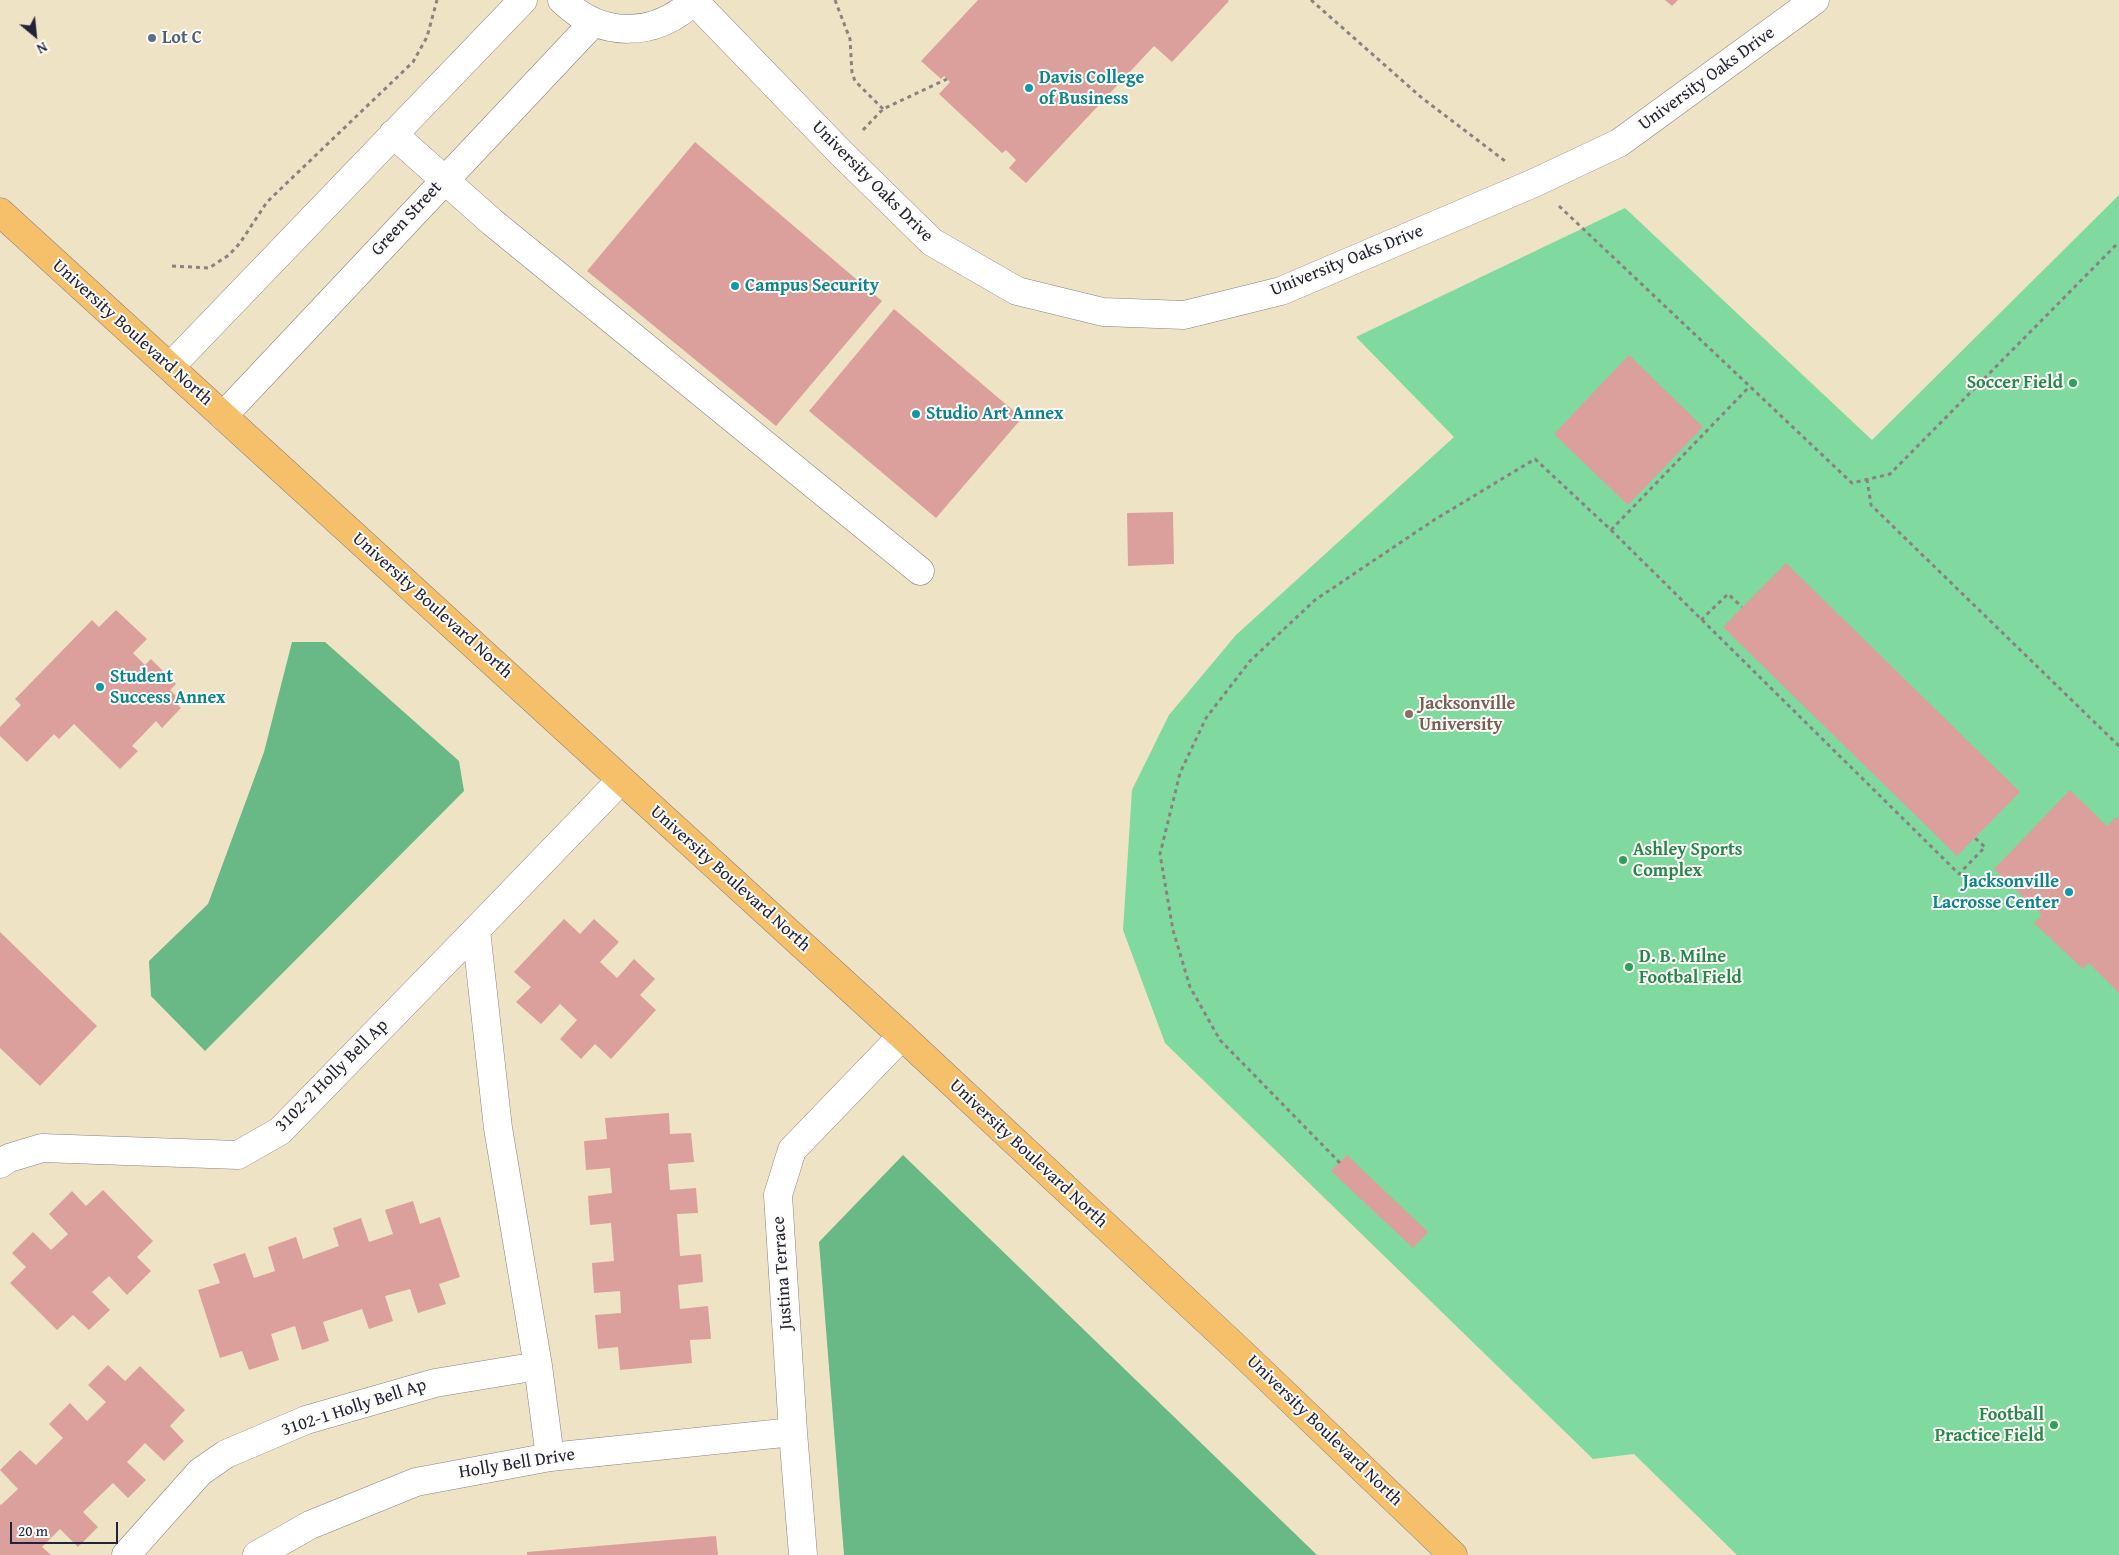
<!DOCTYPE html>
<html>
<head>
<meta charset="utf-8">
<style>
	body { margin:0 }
	#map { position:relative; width:2119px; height:1555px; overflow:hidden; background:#efe3c5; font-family:"Gentium Book Plus",serif }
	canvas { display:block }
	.north { position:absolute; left:10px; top:10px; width:50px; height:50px; -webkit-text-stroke:4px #fdfcf7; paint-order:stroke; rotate:152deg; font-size:14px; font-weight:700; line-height:20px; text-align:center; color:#22223b }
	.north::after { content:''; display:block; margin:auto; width:18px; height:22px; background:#22223b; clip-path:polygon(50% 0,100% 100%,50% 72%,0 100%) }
	.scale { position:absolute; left:10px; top:1522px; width:108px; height:22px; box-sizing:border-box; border:2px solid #22223b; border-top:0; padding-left:6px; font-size:15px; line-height:18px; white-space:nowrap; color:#22223b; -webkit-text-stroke:4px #fdfcf7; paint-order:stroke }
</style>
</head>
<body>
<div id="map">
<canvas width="2119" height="1555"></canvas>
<div class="north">N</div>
<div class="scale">20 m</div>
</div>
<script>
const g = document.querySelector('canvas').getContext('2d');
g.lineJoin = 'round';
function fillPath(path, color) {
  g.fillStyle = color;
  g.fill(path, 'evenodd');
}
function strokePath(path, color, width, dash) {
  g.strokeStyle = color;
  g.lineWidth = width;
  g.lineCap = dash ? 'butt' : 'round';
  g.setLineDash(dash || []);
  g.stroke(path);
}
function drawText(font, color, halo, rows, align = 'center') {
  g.font = font + ' "Gentium Book Plus",serif';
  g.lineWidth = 4;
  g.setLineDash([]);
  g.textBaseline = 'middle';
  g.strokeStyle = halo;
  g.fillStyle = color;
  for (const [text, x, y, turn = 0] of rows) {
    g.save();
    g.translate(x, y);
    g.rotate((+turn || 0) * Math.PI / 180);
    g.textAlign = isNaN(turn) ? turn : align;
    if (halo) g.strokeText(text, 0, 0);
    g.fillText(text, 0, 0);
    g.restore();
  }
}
fillPath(new Path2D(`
	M2119,195v1360h-382l-103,-101 -41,5 -428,-416 -42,-113 9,-140 37,-75 67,-80 218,-198 -98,-100 269,-129 247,232z`), '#80d99e');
fillPath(new Path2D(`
	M292,642h33l134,119 5,30 -259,260 -54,-55 -2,-35 59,-57 56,-152z
	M903,1155l414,400h-473l-25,-313z`), '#68b985');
fillPath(new Path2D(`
	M978,0h250l1,1 -57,61 -18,-16 -128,137 -17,-15 7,-8 -10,-10 -4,3 -63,-59 11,-12 -6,-6 -3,3 -20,-18z
	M1665,0h13l-6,6z
	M695,142l187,159 -106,125 -189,-155z
	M894,309l128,109 -86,100 -127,-107z
	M1629,355l74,72 -75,78 -74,-71z
	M1173,512l1,52 -46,2 -1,-53z
	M1786,563l234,229 -63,64 -234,-229z
	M116,610l31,29 -14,14 12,12 6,-6 25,25 -6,6 8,8 -3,4 6,6 -19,20 -6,-7 -24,25 6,5 -18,18 -46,-45 -15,15 -5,-5 -27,28 -27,-26v-9l21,-22 -6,-6 77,-79 7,7z
	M2070,790l37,36 9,-9 3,3v173l-30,-30 -6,6 -49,-46 8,-8 -48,-46z
	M564,919l16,15 14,-15 25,23 -19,20 17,16 17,-19 21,20 -15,16 16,15 -45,49 -16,-15 -14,15 -21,-20 17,-19 -17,-16 -19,20 -25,-22 15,-15 -17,-15z
	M0,932l97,94 -57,60 -40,-38z
	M669,1113l1,21 21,-1 3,29 -26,2 2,26 26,-2 2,25 -21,1 3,42 21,-2 2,28 -25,3 2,24 28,-3 3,33 -21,1 2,23 -72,7 -2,-23 -20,2 -3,-34 26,-2 -1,-22 -26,2 -2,-30 22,-2 -3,-38 -21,2 -2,-29 24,-3 -2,-25 -24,2 -2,-29 23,-2 -2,-21z
	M1347,1155l81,77 -15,16 -82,-77z
	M103,1190l50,51 -16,16 14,14 -24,24 -18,-19 -17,16 18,18 -21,20 -16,-15 -16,15 -47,-47 16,-16 -14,-14 21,-21 18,18 17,-16 -19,-20 23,-23 14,15z
	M413,1201l7,23 20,-7 20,60 -21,7 7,20 -28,9 -8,-24 -25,7 8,25 -24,8 -7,-20 -39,13 6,19 -27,9 -7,-24 -24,8 8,26 -30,10 -7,-19 -22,7 -22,-68 22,-7 -7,-19 32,-11 9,25 21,-7 -7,-24 28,-10 7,22 36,-13 -6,-18 28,-10 8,24 24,-8 -8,-24z
	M108,1365l17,16 15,-15 45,44 -15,16 14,15 -20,20 -19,-18 -18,19 19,18 -18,18 -15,-15 -30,29 15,15 -20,20 -18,-18 -18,18 9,8h-51v-51l1,1 17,-16 -18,-19 20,-20 16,15 27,-27 -14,-14 21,-21 17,18 19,-19 -18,-17z
	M716,1536l2,19h-191v-3z`), '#dba09c');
const minor = new Path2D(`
	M562,0c40,39 93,38 133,0
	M694,1l147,152 91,89 85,49 86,21 81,3 97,-24 253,-108 85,-40 196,-143
	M393,134l99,88 428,349
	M170,367l353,-367
	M223,416l370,-393
	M0,1164l9,-6 33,-10 196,7 42,-24 196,-201
	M550,1457l-12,-91 -40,-238 -22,-198 145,-150
	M126,1555l74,-83 26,-18 80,-34 129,-37 103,-17
	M257,1555l53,-30 106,-43 134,-25 243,-25
	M803,1555l-10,-123 -15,-237 14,-45 110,-114`);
const major = new Path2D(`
	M0,212l902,824 343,320 208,199`);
strokePath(minor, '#888280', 29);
strokePath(major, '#888280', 29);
strokePath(new Path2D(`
	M835,0l15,39 2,34 3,8 28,28
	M1311,0l111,98 83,63
	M863,130l20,-21 64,-30
	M1559,206l293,277 38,-9 229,-232
	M172,266l37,2 20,-13 11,-12 27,-41 146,-140 14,-25 10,-37
	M1867,479l4,26 248,241
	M1611,530l139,-144
	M1701,620l27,-26 14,13
	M1340,1163l-120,-123 -30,-53 -17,-57 -13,-76 20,-81 26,-55 44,-57 65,-61 119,-80 101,-61 76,71 348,344 26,-27 -10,-9`), '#888280', 3, [4, 4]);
strokePath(minor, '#fff', 28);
strokePath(major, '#f6c06b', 28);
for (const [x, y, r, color] of [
	[152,38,5,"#5c6f8a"],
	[1029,88,5,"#0f9aa8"],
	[735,286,5,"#0f9aa8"],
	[2073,383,5,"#2e9e5b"],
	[916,414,5,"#0f9aa8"],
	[100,687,5,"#0f9aa8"],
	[1409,714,5,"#8d6e63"],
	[1623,860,5,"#2e9e5b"],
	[2069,892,5,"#0f9aa8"],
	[1629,967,5,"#2e9e5b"],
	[2054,1425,5,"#2e9e5b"]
]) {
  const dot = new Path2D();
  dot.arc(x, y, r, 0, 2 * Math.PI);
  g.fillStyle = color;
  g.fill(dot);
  strokePath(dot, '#fdfcf7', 2);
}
drawText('bold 18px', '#4e5e75', '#fdfcf7', [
	["Lot C",162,38]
], 'left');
drawText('bold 18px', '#0d838f', '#fdfcf7', [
	["Davis College",1039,78],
	["of Business",1039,99],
	["Campus Security",745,286],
	["Studio Art Annex",926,414],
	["Student",110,677],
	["Success Annex",110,698],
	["Jacksonville",2059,882,"right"],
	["Lacrosse Center",2059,903,"right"]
], 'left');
drawText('18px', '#22223b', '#fdfcf7', [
	["University Oaks Drive",1707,79,-36],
	["University Oaks Drive",872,182,45],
	["Green Street",407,219,-47],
	["University Oaks Drive",1347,261,-22],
	["University Boulevard North",132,333,42],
	["University Boulevard North",432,606,42],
	["University Boulevard North",730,879,42],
	["3102-2 Holly Bell Ap",332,1076,-45],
	["University Boulevard North",1028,1154,43],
	["Justina Terrace",783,1273,-94],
	["3102-1 Holly Bell Ap",354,1408,-18],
	["University Boulevard North",1324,1431,44],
	["Holly Bell Drive",517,1464,-9]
]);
drawText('bold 18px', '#27864d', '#fdfcf7', [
	["Soccer Field",2063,383],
	["Ashley Sports",1633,850,"left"],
	["Complex",1633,871,"left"],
	["D. B. Milne",1639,957,"left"],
	["Footbal Field",1639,978,"left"],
	["Football",2044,1415],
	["Practice Field",2044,1436]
], 'right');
drawText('bold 18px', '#785e54', '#fdfcf7', [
	["Jacksonville",1419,704],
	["University",1419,725]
], 'left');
</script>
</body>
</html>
